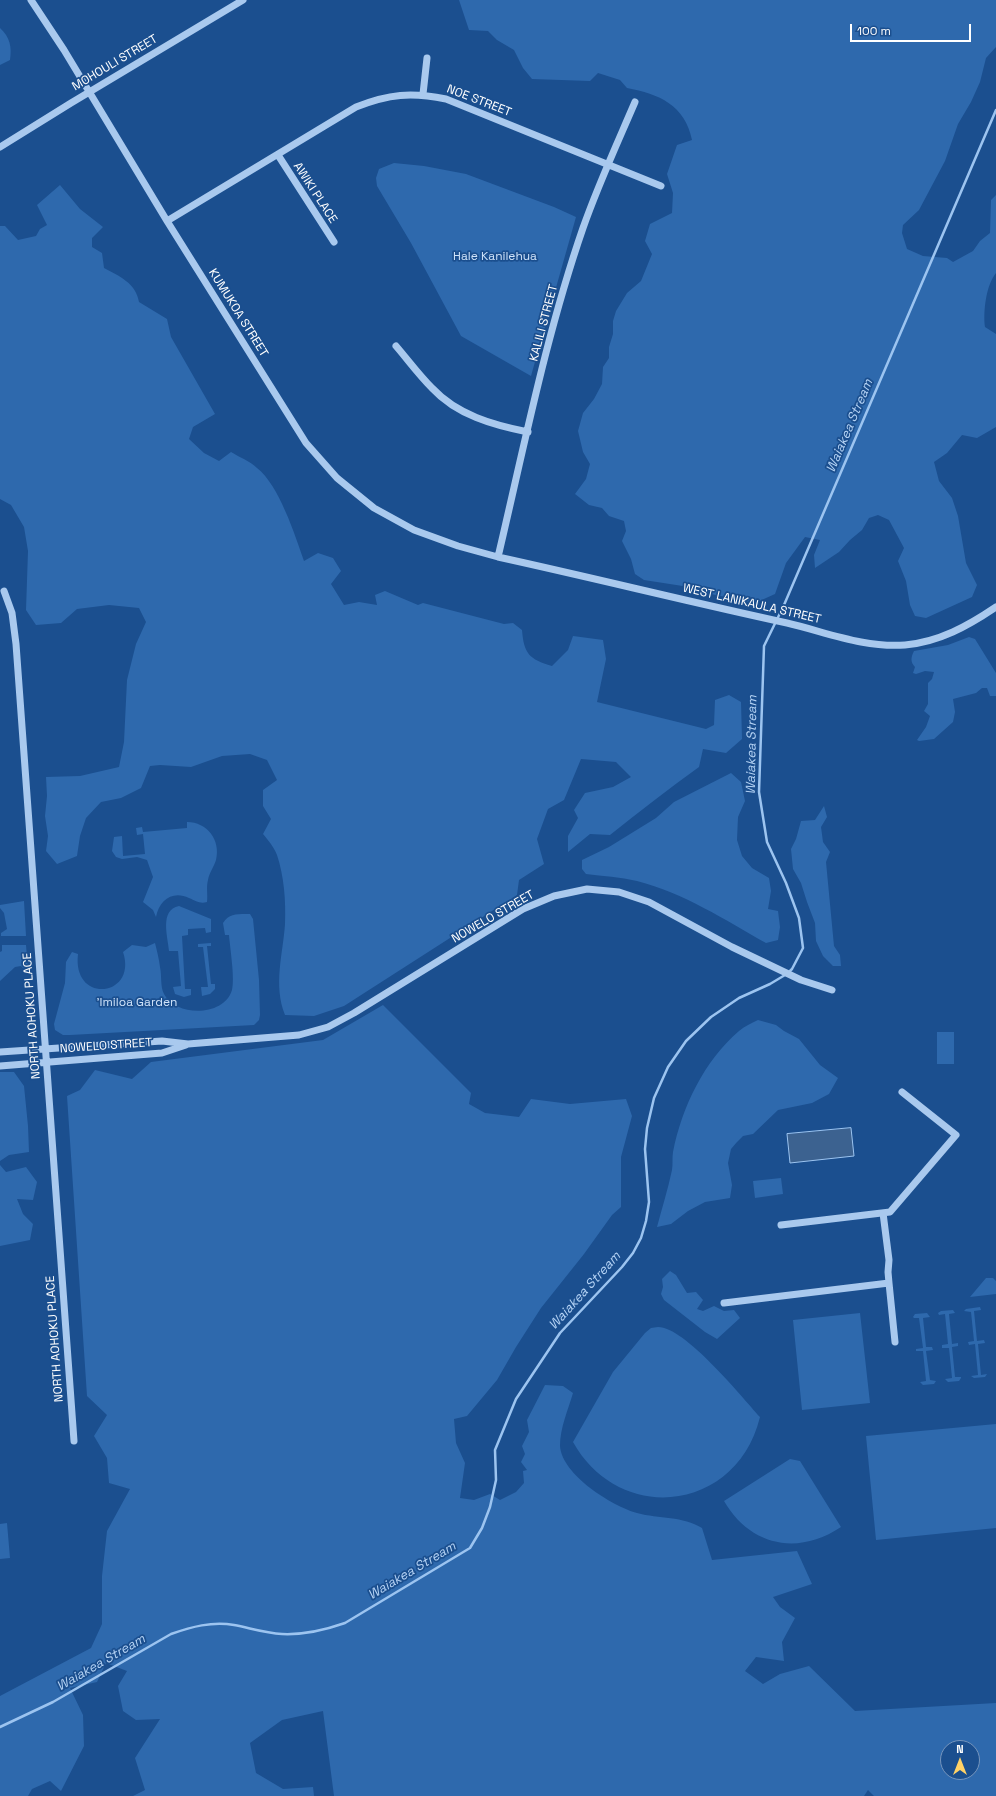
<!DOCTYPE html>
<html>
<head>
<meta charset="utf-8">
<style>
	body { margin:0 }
	#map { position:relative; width:996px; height:1796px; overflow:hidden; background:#1b4f8f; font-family:"Space Grotesk",sans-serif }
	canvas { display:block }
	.north { position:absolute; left:940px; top:1740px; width:40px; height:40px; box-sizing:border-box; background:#1b4f8f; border:1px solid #7695bc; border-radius:50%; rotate:0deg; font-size:11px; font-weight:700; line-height:16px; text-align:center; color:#fff }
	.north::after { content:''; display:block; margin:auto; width:14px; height:18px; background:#ffd166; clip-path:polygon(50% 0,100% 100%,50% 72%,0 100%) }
	.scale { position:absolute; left:850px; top:24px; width:121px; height:18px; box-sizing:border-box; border:2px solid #fff; border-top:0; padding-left:5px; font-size:12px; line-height:14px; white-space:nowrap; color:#fff; -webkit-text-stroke:3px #1b4f8f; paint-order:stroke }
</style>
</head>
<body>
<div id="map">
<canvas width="996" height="1796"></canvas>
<div class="north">N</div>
<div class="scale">100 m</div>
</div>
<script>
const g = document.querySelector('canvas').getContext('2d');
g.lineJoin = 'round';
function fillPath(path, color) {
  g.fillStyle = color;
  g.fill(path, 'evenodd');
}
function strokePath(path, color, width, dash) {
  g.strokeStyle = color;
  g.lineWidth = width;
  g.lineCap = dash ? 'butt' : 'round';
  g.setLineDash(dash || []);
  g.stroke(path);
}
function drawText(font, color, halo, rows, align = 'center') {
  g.font = font + ' "Space Grotesk",sans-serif';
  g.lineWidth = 3.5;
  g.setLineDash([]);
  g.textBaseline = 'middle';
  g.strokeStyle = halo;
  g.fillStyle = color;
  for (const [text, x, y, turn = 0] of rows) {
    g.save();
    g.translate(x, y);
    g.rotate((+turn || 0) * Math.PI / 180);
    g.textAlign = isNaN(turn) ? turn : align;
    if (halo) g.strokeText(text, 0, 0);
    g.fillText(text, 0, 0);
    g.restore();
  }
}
fillPath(new Path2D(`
	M459,0h537v47l-10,11 -6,24 -9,20 -13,22 -13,37 -26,49 -16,15 -1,8 5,16 16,7 24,2 6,4 20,-11 7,-10 10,-8 1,-33 5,-5v78c-10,12 -13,39 -11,54l11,7v93l-19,11 -15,-3 -15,18 -13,9 5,19 13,17 6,18 8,47 11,22 -5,12 -46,21 -11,-2 -5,-11 -4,-24 -8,-20 6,-13 -15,-28 -11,-5 -9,3 -7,12 -12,10 -11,12 -24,16 -1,-13 6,-15 -15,-3 -19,26 -11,31 -20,9 -44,-9 -9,-5 -58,-9 -9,-6 -4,-15 -9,-18 4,-10 -2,-10 -15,-5 -7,-8 -13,-3 -14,-11 11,-15 4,-15 -7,-12 -5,-21 5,-18 11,-14 8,-15 1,-17 6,-9v-11l4,-13v-13l3,-10 11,-18 14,-12 11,-27 -7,-13 5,-17 22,-11 1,-20 -6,-19 10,-29 15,-5c-7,-35 -33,-46 -65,-52l-7,-8 -22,-7 -8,8 -58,-2 -9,-11 -9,-18 -17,-10 -9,-9 -19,-1z
	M0,28c10,9 12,19 10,32l-10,5z
	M394,163l30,3 42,8 88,33 22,10 -45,159 -70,-40 -50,-93 -34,-57 -1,-8 3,-9z
	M60,185l20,24 23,18 -11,11v9l10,6 2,15c15,8 32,15 35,34l28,17 4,18 44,77 -22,13 -4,12 15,14 15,8 12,-9c8,5 19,9 26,16 22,17 38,67 47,93l14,-8 15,5 8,13 -10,13 13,21 15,-3 18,3 -2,-10 10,-4 33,14 5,-2 81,21 9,-1 9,7c2,24 7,29 30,36l16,-16 5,-14 30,4 3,19 -9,43 109,27 8,-4 1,-25 14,-5 12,7 1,37 -16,14 -23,-4 -4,18c-31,22 -60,45 -89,68l-20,-1 -22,18v-16l10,-18 -4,-8 11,-17 28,-6 18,-10 -15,-15 -35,-3 -17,41 -16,9 -11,30 7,25 -25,16 -2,15 -173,111 -30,10 -29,-1c-12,-30 -2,-61 0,-91 1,-23 -1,-48 -8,-69 -3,-8 -9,-15 -14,-21l8,-15 -8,-13v-16l14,-10 -10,-20 -17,-6 -28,2 -31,11 -31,-2 -10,1 -9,22 -20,10 -20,4 -15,16 -6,18 -3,20 -20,8 -11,-13 2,-15 -3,-20 2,-20 -1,-19 34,-1 39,-9 5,-25 3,-62 9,-36 10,-22 -7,-14 -30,-3 -32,4 -16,14 -25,2 -10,-15 2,-59 -4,-24 -13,-22 -11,-6v-273h5l13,14 18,-4 4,-7 7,-4 -10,-20z
	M969,637l6,2 21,34v23h-6l-3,-8h-5l-6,5 -23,6 2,13 -2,10 -19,17 -15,2 -2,-1 9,-13 4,-11 -6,-5 4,-7v-21l4,-4 2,-7 -9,-1 -9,3 -3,-1 2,-6c-5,-5 -4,-10 -1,-16l34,-6z
	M731,773l10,9 4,19 -7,16 -1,23 5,16 10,12 17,10 2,13 -3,18 10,2 2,16 -2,13 -12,3c-41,-23 -82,-50 -129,-62 -17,-4 -34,-5 -51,-7l-4,-5v-9l27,-13 47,-29 18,-16z
	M824,806l3,11 -6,10 2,15 7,10 -4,10 8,84 6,9 1,11h-8l-10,-10 -7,-15 -1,-18 -8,-21 -6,-19 -8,-14 -2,-20 5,-10 5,-18 14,-1z
	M187,822c20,0 34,18 29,38 -2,7 -7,13 -8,20 -2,7 0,15 -1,22 -7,2 -11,-1 -18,-4 -16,-8 -30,2 -33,19l-3,-7 -10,-8 10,-25 -6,-17 -10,-3 -15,2 -6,-2 -4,-6 2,-14 8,-1 1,20 22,-2 -2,-20 -6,1 -1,-7 6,-1 1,5 44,-4z
	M24,901l2,35h-25v-3l6,-4 -3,-16 -4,-5v-3z
	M179,906l32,13v13l-5,1 -1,-5 -17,1v6l-6,1 3,53h6v6l-7,2 -9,-3 -2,-7 8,-1 -3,-35h-9c-1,-14 -10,-41 10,-45z
	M246,914h4l3,5 6,61 1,35 -1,5 -5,5 -184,10h-7l-8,-5 -1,-6 11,-41 1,-21 6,-10 6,2c-6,51 60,43 45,-2l9,-7 14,2 9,-4c2,8 4,16 5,24 2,9 0,19 4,27 12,23 60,23 68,-4 3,-12 -2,-42 -3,-55h-4l-2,-12c6,-9 12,-9 23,-9z
	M211,943v3h-4l4,38h4v5l-5,5 -8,2 -1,-9h7l-5,-40h-5v-3z
	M2,945h24l2,25h-3l-4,-4 -6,1 -15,14v-29l2,-1z
	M383,1005l88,88 -2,11 16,9 34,4 12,-18 39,5 56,-5 6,17 -11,41v50l-9,8 -28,39 -43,54 -25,39 -19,33 -30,36 -13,3 2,24 9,20 -5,35 14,2 16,-6 10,6 16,-8 8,-9 -1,-12 4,-1 -6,-8 4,-8 -3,-8 7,-14 -2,-12 18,-35 18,1 10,7c-5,17 -13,35 -13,53 2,29 52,60 77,67 22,6 46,3 65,15l10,32 85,-9 15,33 -39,13 7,10 15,11 -13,24 2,19 -28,-4 -11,14 18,13 17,-10 29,-8 46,45 141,-8v93h-122l-6,-6 -4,6h-530l-11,-85 -41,9 -32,23 6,30 27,16 30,-2 1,9h-181l12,-6 -10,-32 25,-39 -24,1 -13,-9 -5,-25 9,-15 -21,-8 -9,19 -27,6 13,27 1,31 -23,45 -11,-10 -18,8 -4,7h-28v-100l91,-48 11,-24v-48l5,-45 23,-42 -21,-6 -2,-25 -13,-22 13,-21 -20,-19 -20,-300 13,-6 15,-20 37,9 19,-17 172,-22zM948,1748h24v24h-24z
	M758,1020l18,5 8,6 15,8 21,26 18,13 -9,16 -17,9 -34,7 -25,24 -10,2 -6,6 -6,7 -3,14 4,22 -2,13 -25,4 -17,9 -17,13 -14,3c5,-19 11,-38 15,-57 1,-6 0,-12 1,-18 9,-45 31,-91 66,-121 6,-5 13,-8 19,-11z
	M937,1032h17v32h-17z
	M0,1072h14l10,14 4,40 1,26 -20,3 -9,6z
	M0,1165l6,7 20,-5 11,15 -4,18 -16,-1 6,15 10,10 -3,16 -30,6z
	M781,1178l2,16 -28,4 -2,-17z
	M670,1271l6,4 11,18 9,-1 7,8 -6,9 6,2 11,-5 10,5 10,-1 6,8 -23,21 -12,-7 -41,-32 -3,-6 2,-7 -1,-8z
	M986,1278h7l3,3v13l-26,3z
	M980,1307l1,3 -7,1 3,30 7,-1 1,3 -7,1 3,31 6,-1 -2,3 -11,1 -3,-2 7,-1 -3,-31 -6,1 -1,-3 6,-1 -3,-29 -7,-1 2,-2z
	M953,1310l2,3 -6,1 3,30 6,-1v3l-6,1 3,30h6v1l-2,3 -11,1 -3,-3 7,-1 -3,-30h-7v-3l6,-1 -3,-30 -6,1 -1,-2 3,-2z
	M860,1313l10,90 -68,7 -9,-90z
	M927,1313l3,4 -7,1 3,29h6l1,3 -7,1 4,29 6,1 -2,3 -11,1 -3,-3 6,-1 -3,-30h-7v-2l7,-1 -4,-30h-5l-1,-1 2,-3z
	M658,1327c27,0 83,69 102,90 -23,95 -140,109 -187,25l40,-70 32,-39 6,-5z
	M996,1424v104l-120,12 -10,-104z
	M790,1459l10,2 41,66c-43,29 -91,19 -117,-26z
	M7,1523l3,35 -10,1v-35z`), '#2e69ad');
const water = new Path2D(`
	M851,1128l3,28 -64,7 -3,-29z`);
fillPath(water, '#3c6290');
strokePath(water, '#9cc4f0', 1);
strokePath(new Path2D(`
	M789,972l3,-3 11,-21 -4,-30 -13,-35 -19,-41 -8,-50 5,-146 20,-41 212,-495
	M0,1727l53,-25 118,-68c20,-7 41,-13 63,-9 16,3 31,8 48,9 21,1 43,-4 63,-11l125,-75 12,-20 8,-21 6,-27 -1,-30 21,-51 44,-66 62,-66 11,-14 8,-15 5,-17 3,-19 -4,-53 2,-21 7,-30 14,-31 18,-26 25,-24 28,-19 31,-14 15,-9`), '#9cc4f0', 2.5);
strokePath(new Path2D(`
	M31,0l33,50 103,171 139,222 31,35 37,30 40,22 44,16 40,11c96,21 192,45 289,66 39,9 77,25 118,22 34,-3 63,-19 91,-38
	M423,94l4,-36
	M0,147l71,-44 172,-103
	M278,155l56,87
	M167,221l189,-114c33,-13 55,-15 90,-8l215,87
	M396,346c12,14 23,29 36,42 25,27 61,37 96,44
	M498,557c26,-110 48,-222 85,-329 15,-43 34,-84 52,-126
	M4,591l8,22 4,31 58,797
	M0,1052l162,-11 26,3 111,-9 29,-8 26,-14 169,-104 31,-13 33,-7 32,3 30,10 83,45 69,33 31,10
	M0,1066l162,-13 24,-8
	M781,1225l109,-13 66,-77 -54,-43
	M889,1283l6,59
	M724,1303l165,-20 -1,-11 1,-12 -6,-47`), '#a9c9ee', 7);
drawText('12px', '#fff', '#1b4f8f', [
	["MOHOULI STREET",115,63,-31],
	["NOE STREET",479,101,21],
	["AWIKI PLACE",315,193,57],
	["KUMUKOA STREET",238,313,58],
	["KALILI STREET",544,323,-75],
	["WEST LANIKAULA STREET",752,604,13],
	["NOWELO STREET",493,917,-30],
	["NORTH AOHOKU PLACE",32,1016,-94],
	["NOWELO STREET",106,1046,-4],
	["NORTH AOHOKU PLACE",55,1339,-94]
]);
drawText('12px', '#cfe3fa', '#1b4f8f', [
	["Hale Kanilehua",495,257],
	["'Imiloa Garden",137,1003]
]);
drawText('italic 13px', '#b5d3f5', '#1b4f8f', [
	["Waiakea Stream",850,426,-67],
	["Waiakea Stream",752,745,-89],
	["Waiakea Stream",585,1291,-48],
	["Waiakea Stream",412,1571,-31],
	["Waiakea Stream",101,1663,-30]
]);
</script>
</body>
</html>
